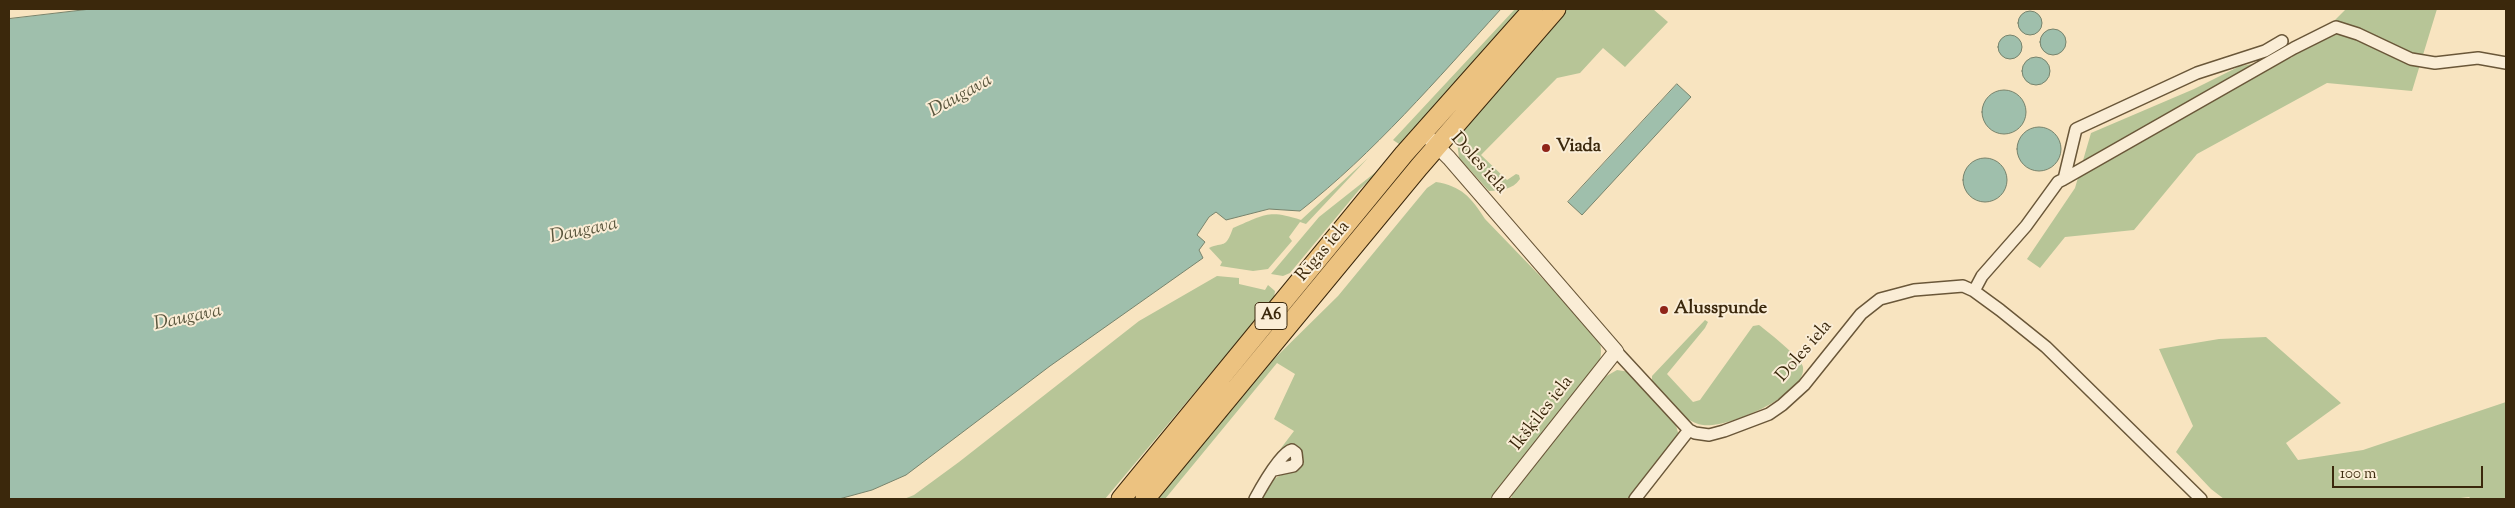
<!DOCTYPE html>
<html>
<head>
<meta charset="utf-8">
<style>
	body { margin:0 }
	#map { position:relative; width:2515px; height:508px; overflow:hidden; background:#f8e4c0; font-family:"Sorts Mill Goudy",serif }
	canvas { display:block }
	.frame { position:absolute; inset:0; border:10px solid #3b280c; pointer-events:none }
	.scale { position:absolute; left:2332px; top:466px; width:151px; height:22px; box-sizing:border-box; border:2px solid #3b280c; border-top:0; padding-left:6px; font-size:15px; line-height:18px; white-space:nowrap; color:#3b280c; -webkit-text-stroke:4px #faedd6; paint-order:stroke }
</style>
</head>
<body>
<div id="map">
<canvas width="2515" height="508"></canvas>
<div class="frame"></div>
<div class="scale">100 m</div>
</div>
<script>
const g = document.querySelector('canvas').getContext('2d');
g.lineJoin = 'round';
function fillPath(path, color) {
  g.fillStyle = color;
  g.fill(path, 'evenodd');
}
function strokePath(path, color, width, dash) {
  g.strokeStyle = color;
  g.lineWidth = width;
  g.lineCap = dash ? 'butt' : 'round';
  g.setLineDash(dash || []);
  g.stroke(path);
}
function drawText(font, color, halo, rows, align = 'center') {
  g.font = font + ' "Sorts Mill Goudy",serif';
  g.lineWidth = 4;
  g.setLineDash([]);
  g.textBaseline = 'middle';
  g.strokeStyle = halo;
  g.fillStyle = color;
  for (const [text, x, y, turn = 0] of rows) {
    g.save();
    g.translate(x, y);
    g.rotate((+turn || 0) * Math.PI / 180);
    g.textAlign = isNaN(turn) ? turn : align;
    if (halo) g.strokeText(text, 0, 0);
    g.fillText(text, 0, 0);
    g.restore();
  }
}
fillPath(new Path2D(`
	M1515,9h6l-119,137 -9,-6z
	M1565,9h88l15,13 -43,45 -22,-19 -23,25 -23,5 -76,77 26,25 9,-6 3,1 1,4c-8,11 -18,11 -31,12l-30,-33 -2,-16 7,-17z
	M2346,9h91l-25,82 -85,-8 -130,71 -63,76 -69,7 -25,31 -13,-9 48,-71 16,-55 103,-44 46,-23 51,-8 33,-27z
	M1368,158l-62,66 -6,-2 -11,15 3,4 -24,28 -15,2 -33,-5 2,-4 -13,-14c15,-7 16,2 24,-20 31,-13 35,-19 68,-8z
	M1386,164l-27,26 -69,83 -7,3 -12,-2 48,-57z
	M1436,182c25,4 35,15 49,37l113,117c4,11 4,19 0,31l-106,132h-233c4,-6 8,-15 14,-19 13,-10 29,-8 29,-28l-6,-7 -5,-2 -25,31 -3,-2 31,-41 -20,-12 21,-45 -18,-11 -112,136h-8l116,-139 65,-64 89,-108z
	M1217,276l22,2v6l26,6 3,-5 7,6 -1,7 -169,201h-201l10,-4 45,-33 180,-141z
	M1705,320l3,2 -3,6 -38,46 26,28 7,-2 53,-74 6,-1c8,6 43,34 44,42 4,28 -77,62 -100,58 -22,-3 -38,-29 -51,-45v-4z
	M2266,337l75,66 -55,40 12,17 65,-10 143,-48v97h-35l-2,-2 -17,2h-228l-13,-10 -35,-37 17,-26 -34,-77 60,-10z
	M1617,370l13,2 45,50 4,14 -50,63h-118l2,-8 90,-113z`), '#b7c597');
const water = new Path2D(`
	M91,9h1410c-64,70 -127,144 -201,202l-31,-2 -43,11 -10,-8 -7,5 -12,18 8,7 -6,8 4,8 -153,108 -144,109 -34,15 -33,9h-830v-480z
	M2018 23a12 12 0 1 1 24 0a12 12 0 1 1-24 0Z
	M2040 42a13 13 0 1 1 26 0a13 13 0 1 1-26 0Z
	M1998 47a12 12 0 1 1 24 0a12 12 0 1 1-24 0Z
	M2022 71a14 14 0 1 1 28 0a14 14 0 1 1-28 0Z
	M1677,84l14,13 -109,118 -14,-13z
	M1982 112a22 22 0 1 1 44 0a22 22 0 1 1-44 0Z
	M2017 149a22 22 0 1 1 44 0a22 22 0 1 1-44 0Z
	M1963 180a22 22 0 1 1 44 0a22 22 0 1 1-44 0Z`);
fillPath(water, '#9fbfac');
strokePath(water, '#77836c', 1);
const minor = new Path2D(`
	M2064,179l230,-131 42,-21 22,7 53,25 24,4 43,-5 28,5
	M1974,291l8,-15 44,-50 32,-44 6,-3 12,-50 121,-56 68,-22 17,-10
	M1616,351l73,79 6,3 14,2 15,-4 45,-17 13,-9 22,-20 57,-71 19,-15 34,-9 49,-4 11,5 26,19 46,37 155,152
	M1255,499c6,-11 26,-47 37,-49l4,3 1,9 -4,4 -19,4
	M1635,499l54,-69`);
const tertiary = new Path2D(`
	M1431,140l18,18 167,193 -117,148`);
const trunk = new Path2D(`
	M1121,499l283,-345 129,-145
	M1145,499l274,-332 137,-158`);
strokePath(minor, '#6a5739', 14);
strokePath(tertiary, '#6a5739', 16);
strokePath(trunk, '#3b280c', 21);
strokePath(minor, '#faedd6', 11);
strokePath(tertiary, '#faedd6', 14);
strokePath(trunk, '#ecc280', 19);
for (const [x, y, r, color] of [
	[1546,148,5,"#8f2418"],
	[1664,310,5,"#8f2418"]
]) {
  const dot = new Path2D();
  dot.arc(x, y, r, 0, 2 * Math.PI);
  g.fillStyle = color;
  g.fill(dot);
  strokePath(dot, '#faedd6', 2);
}
for (const [x, y, w] of [
	[1271,316,32]
]) {
  const box = new Path2D();
  box.roundRect(x - w / 2, y - 13.5, w, 27, 4);
  g.fillStyle = '#faedd6';
  g.fill(box);
  strokePath(box, '#3b280c', 1);
}
drawText('bold 16px', '#3b280c', null, [
	["A6",1271,316]
]);
drawText('bold 18px', '#3b280c', '#faedd6', [
	["Viada",1556,148],
	["Alusspunde",1674,310]
], 'left');
drawText('18px', '#3b280c', '#faedd6', [
	["Doles iela",1478,164,48],
	["Rīgas iela",1324,252,-50],
	["Doles iela",1805,352,-49],
	["Ikšķiles iela",1543,414,-52]
]);
drawText('italic 19px', '#59553c', '#faedd6', [
	["Daugava",961,97,-29],
	["Daugava",584,232,-12],
	["Daugava",188,319,-12]
]);
</script>
</body>
</html>
